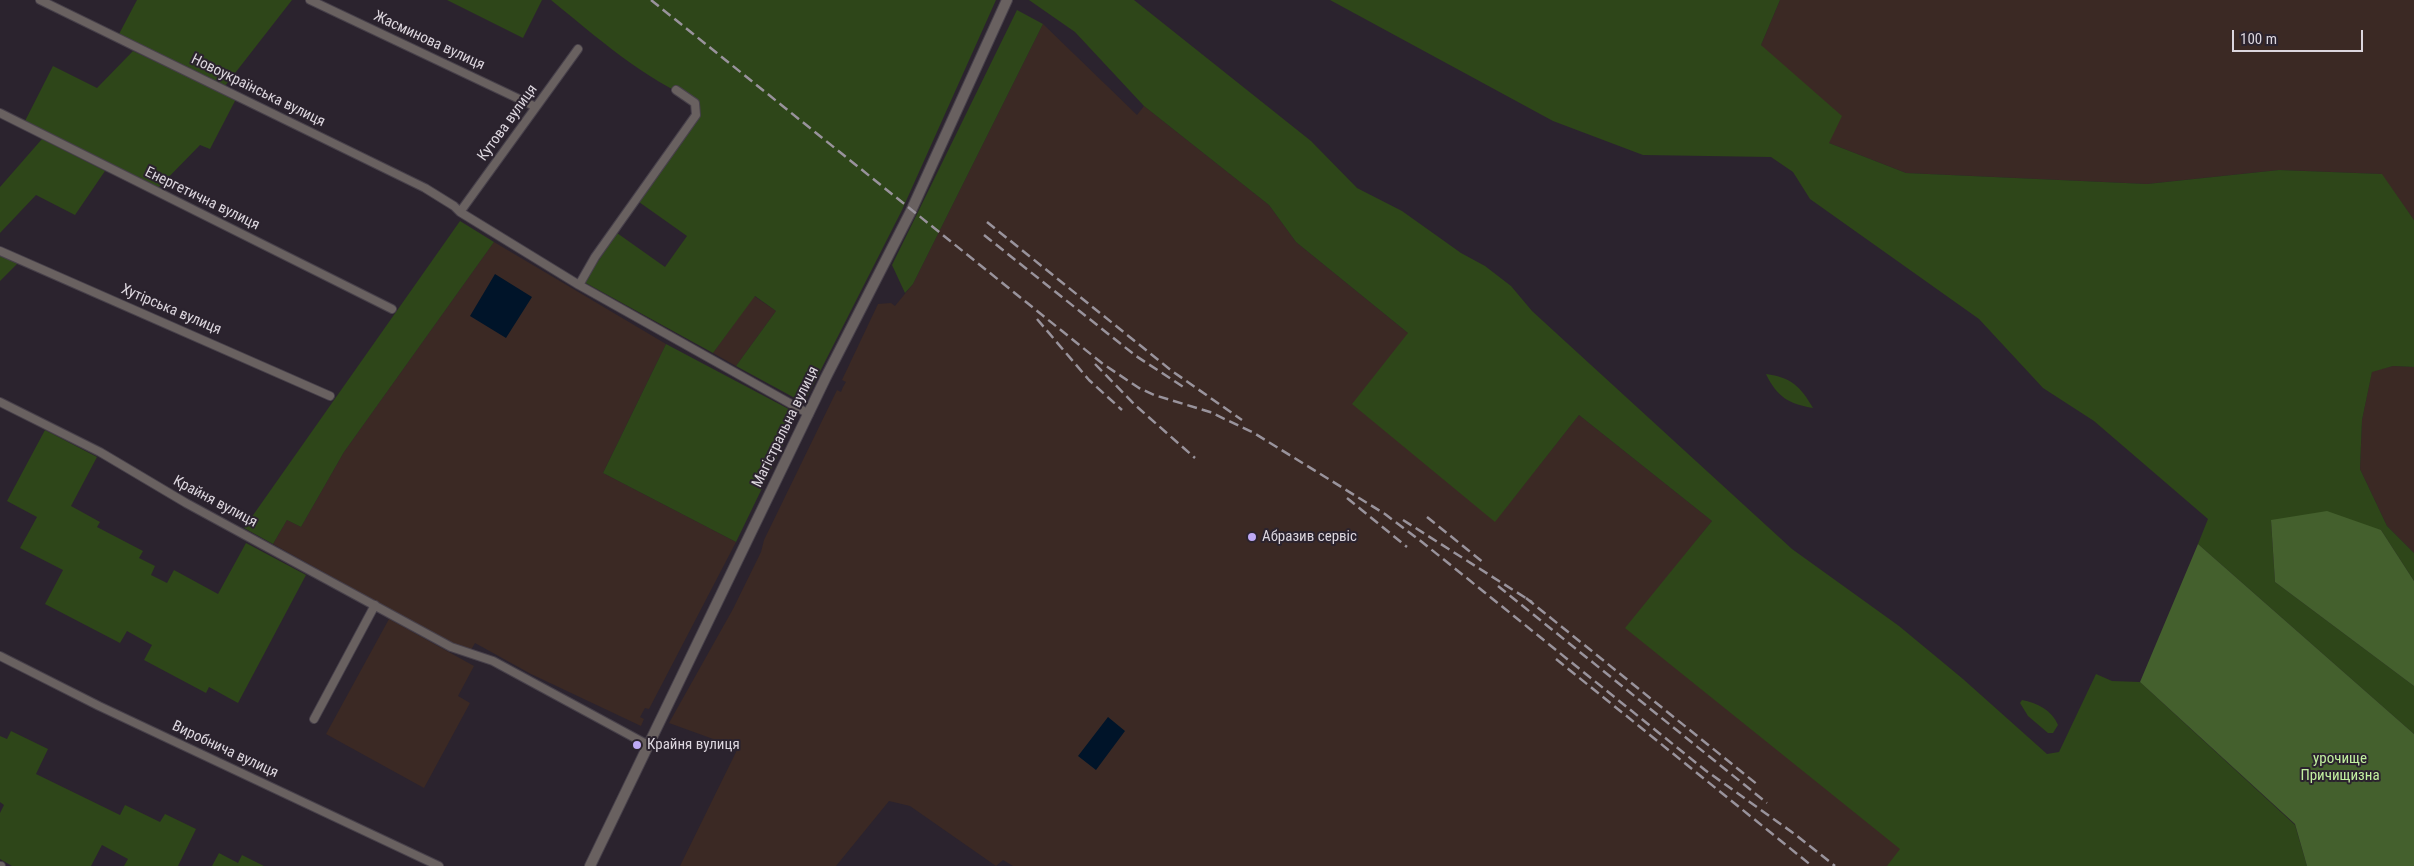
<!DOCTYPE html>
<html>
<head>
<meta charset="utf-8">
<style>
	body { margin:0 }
	#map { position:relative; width:2414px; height:866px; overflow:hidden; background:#2b232e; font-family:"Roboto Condensed",sans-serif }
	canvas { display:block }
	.scale { position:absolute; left:2232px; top:30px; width:131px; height:22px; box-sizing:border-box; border:2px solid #dcd6de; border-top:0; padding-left:6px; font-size:15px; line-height:18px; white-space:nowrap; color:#dcd6de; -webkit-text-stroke:4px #2b232e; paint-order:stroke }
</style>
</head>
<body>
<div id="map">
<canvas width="2414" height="866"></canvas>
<div class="scale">100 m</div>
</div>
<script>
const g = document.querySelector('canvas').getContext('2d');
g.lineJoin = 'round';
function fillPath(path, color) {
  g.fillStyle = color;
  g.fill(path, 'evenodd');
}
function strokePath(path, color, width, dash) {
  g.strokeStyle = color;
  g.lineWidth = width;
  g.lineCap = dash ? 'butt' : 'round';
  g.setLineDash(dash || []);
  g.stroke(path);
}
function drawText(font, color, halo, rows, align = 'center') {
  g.font = font + ' "Roboto Condensed",sans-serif';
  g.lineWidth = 4;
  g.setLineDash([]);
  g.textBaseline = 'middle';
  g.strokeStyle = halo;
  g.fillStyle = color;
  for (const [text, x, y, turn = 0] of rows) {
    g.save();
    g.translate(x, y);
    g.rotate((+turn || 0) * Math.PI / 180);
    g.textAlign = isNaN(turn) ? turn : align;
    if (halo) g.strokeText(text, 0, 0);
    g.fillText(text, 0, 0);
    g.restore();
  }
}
fillPath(new Path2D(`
	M1780,0h634v220l-33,-46 -102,-4 -132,14 -241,-11 -77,-30 -68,-98z
	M1043,24l94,91 7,-9 125,99 27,37 112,91 87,188 84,-106 133,106 -16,20 431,325h-1114l-10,-6 -7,6 -86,-60 -21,-5 -53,65h-156l58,-118 -69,-25 64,-114 28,-57 3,-12 73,-150 4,2 2,-5 3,-5 -4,-2 36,-76 13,-1 4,3 18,-22z
	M494,242l172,102 -63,129 133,69 -87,167 -4,-1 -5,9 4,2 -3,7 -110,-52 -56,-31 -4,7 -18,-6 -180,-100 14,-24 14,7 43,-75z
	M754,296l22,15 -40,55 -23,-13z
	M2393,366l21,1v186l-27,-27 -27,-57 2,-49 10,-49z
	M389,619l85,47 -16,30 12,7 -46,85 -98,-54z`), '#3b2924');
fillPath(new Path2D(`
	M137,0h155l-67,86 -107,-50z
	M447,0h95l-19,38z
	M551,0h445l-94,210 -98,193 -68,-37 40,-55 -21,-15 -42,57 -129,-71 33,-49 48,34 22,-31 -48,-34 61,-86 -2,-15c-52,-20 -104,-66 -147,-101z
	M1029,0h105l177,141 46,47 45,23 59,42 24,13 26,20 21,25 260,238 107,77 64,53 84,75 12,-2 37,-78 16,7 28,1 155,143 12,41h-420l13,-17 -275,-221 87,-107 -133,-106 -84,107 -143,-118 56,-71 -112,-91 -27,-37 -125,-99 -69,-74z
	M1330,0h450l-19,45 81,71 -13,27 77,30 241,11 132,-14 103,4 32,46v147l-21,-1 -21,6 -10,48 -2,49 27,57 27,27v28l-33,-51 -110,-9 4,61 139,104v48l-216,-190 10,-25 -114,-98 -51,-33 -64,-69 -169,-120 -17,-27 -22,-15 -128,-2 -90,-34z
	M1017,10l26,14 -130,260 -8,9 -13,-28z
	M133,51l103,48 -26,50 -10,-4 -42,43 -133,-67 28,-55 44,22z
	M42,139l63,32 -30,44 -39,-20 -36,38v-46z
	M460,221l34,21 -150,210 -43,75 -14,-7 -14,24 -29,-16z
	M0,256l18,7 -18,18z
	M666,344l132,70 -62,128 -133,-69z
	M1766,374c25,3 35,13 47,34 -24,-4 -36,-11 -47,-34z
	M45,430l52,27 -26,49 29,16 -3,5 46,24 -4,7 16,8 -4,9 16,8 7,-13 44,24 28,-51 60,32 -68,128 -29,-16 -3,6 -62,-33 8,-15 -25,-14 -7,12 -75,-39 18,-34 -43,-22 17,-31 -30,-16z
	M2022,700c15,3 30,10 36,25l-5,8h-5l-20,-17 -8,-13z
	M11,731l37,18 -12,25 84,41 5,-10 35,17 5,-8 31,15 -18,37h-54l4,-7 -26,-14 -11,21h-79l-12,-7v-46l4,-8 -4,-3v-66l7,3z
	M219,853l19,10 4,-8 22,11h-52z`), '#2e4619');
fillPath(new Path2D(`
	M2327,511l54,19 33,51v105l-139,-104 -4,-62z
	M2198,544l216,190v132h-107l-12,-42 -155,-142z`), '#44602d');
fillPath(new Path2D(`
	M495,274l37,23 -26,41 -36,-22z
	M1108,717l17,14 -29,39 -18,-14z`), '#001429');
const minor = new Path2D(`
	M40,0l385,188 29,18 6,6 119,73 230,129
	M310,0l226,107
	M0,113l392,196
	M460,212l118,-163
	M0,251l330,145
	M579,285l16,-28 101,-142 -1,-12 -19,-13
	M0,402l100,50 86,51 265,144 42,14 155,84
	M0,656l99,50 340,160
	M314,719l61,-114
	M0,866h1`);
const tertiary = new Path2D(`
	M590,866l236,-489 85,-166 96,-211`);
strokePath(minor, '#47404a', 10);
strokePath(tertiary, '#47404a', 12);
strokePath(minor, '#696160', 8);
strokePath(tertiary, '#696160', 10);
strokePath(new Path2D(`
	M651,0l452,364 36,24 15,7 56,17 44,21 131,81 37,28 283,228 91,65 39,31
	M987,222l185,149 70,49
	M984,235l152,121 49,32
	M1037,319l52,61 33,30
	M1095,364l40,41 60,53
	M1347,498l60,49
	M1427,517l57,46
	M1403,520l129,82
	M1498,586l269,217
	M1526,598l232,187
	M1556,659l256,207`), '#99939c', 2.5, [10, 5]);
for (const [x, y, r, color] of [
	[1252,537,5,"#bea9f5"],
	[637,745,5,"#bea9f5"]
]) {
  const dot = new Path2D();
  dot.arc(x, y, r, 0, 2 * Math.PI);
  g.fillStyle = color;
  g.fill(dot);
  strokePath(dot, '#2b232e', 2);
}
drawText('15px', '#dcd6de', '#2b232e', [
	["Жасминова вулиця",429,41,25],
	["Новоукраїнська вулиця",258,91,26],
	["Кутова вулиця",508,123,-54],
	["Енергетична вулиця",202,199,26],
	["Хутірська вулиця",171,310,23],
	["Магістральна вулиця",786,427,-64],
	["Крайня вулиця",215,502,28],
	["Виробнича вулиця",225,750,25]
]);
drawText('15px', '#dcd6de', '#2b232e', [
	["Абразив сервіс",1262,537],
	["Крайня вулиця",647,745]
], 'left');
drawText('15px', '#c2f0a0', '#2b232e', [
	["урочище",2340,759],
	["Причищизна",2340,776]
]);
</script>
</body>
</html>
